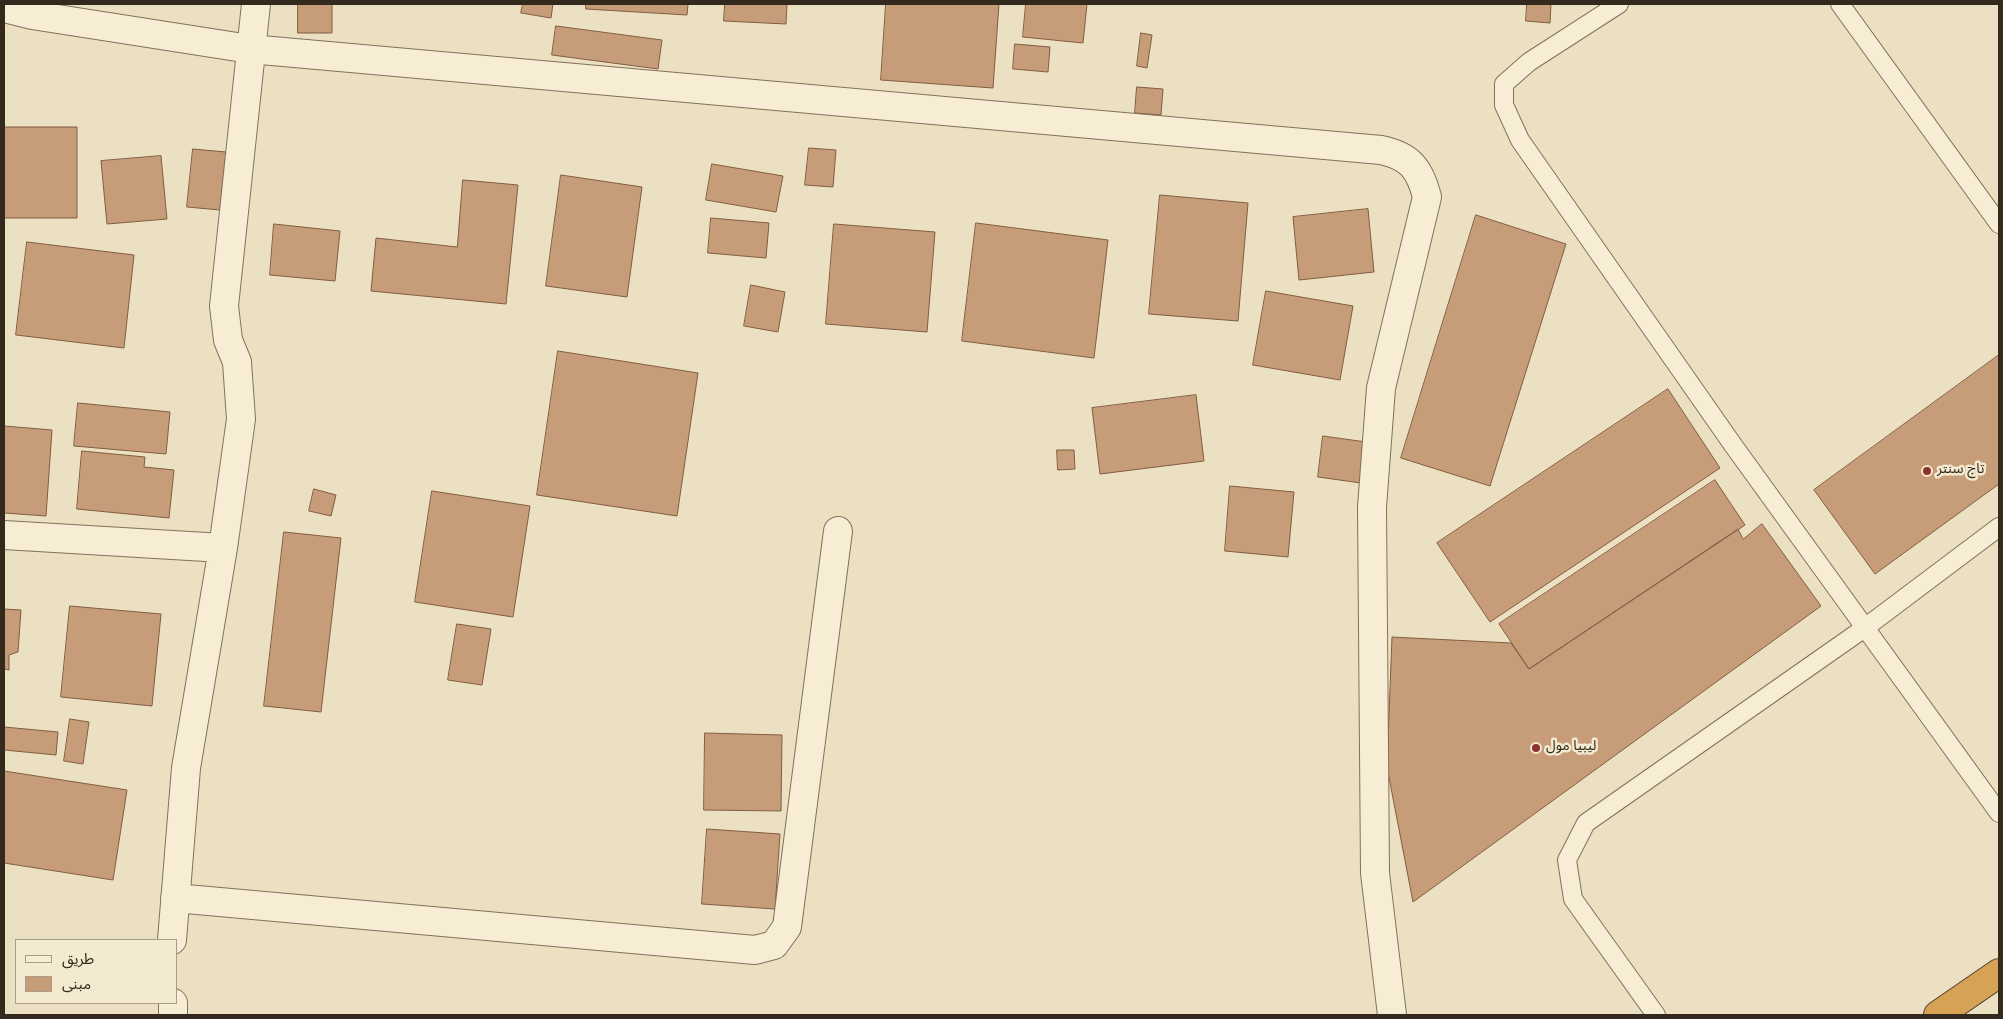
<!DOCTYPE html>
<html>
<head>
<meta charset="utf-8">
<style>
	body { margin:0 }
	#map { position:relative; width:2003px; height:1019px; overflow:hidden; background:#ebe0c1; font-family:Georgia,"Noto Sans Arabic",serif }
	canvas { display:block }
	.frame { position:absolute; inset:0; border:5px solid #34291d; pointer-events:none }
	.legend { position:absolute; left:15px; top:939px; width:162px; height:65px; box-sizing:border-box; background:#f3ead0; border:1px solid #a79d88; margin:0; padding:6px 9px; list-style:none; font-size:15px; color:#34291d }
	.legend li { display:flex; align-items:center; gap:10px; height:25px }
	.legend b { width:25px; border:1px solid #a79d88 }
</style>
</head>
<body>
<div id="map">
<canvas width="2003" height="1019"></canvas>
<div class="frame"></div>
<ul class="legend">
<li><b style="height:6px;background:#f6edd4"></b>طريق</li>
<li><b style="height:14px;background:#c79c79"></b>مبنى</li>
</ul>
</div>
<script>
const g = document.querySelector('canvas').getContext('2d');
g.lineJoin = 'round';
function fillPath(path, color) {
  g.fillStyle = color;
  g.fill(path, 'evenodd');
}
function strokePath(path, color, width, dash) {
  g.strokeStyle = color;
  g.lineWidth = width;
  g.lineCap = dash ? 'butt' : 'round';
  g.setLineDash(dash || []);
  g.stroke(path);
}
function drawText(font, color, halo, rows, align = 'center') {
  g.font = font + ' Georgia,"Noto Sans Arabic",serif';
  g.lineWidth = 5;
  g.setLineDash([]);
  g.textBaseline = 'middle';
  g.strokeStyle = halo;
  g.fillStyle = color;
  for (const [text, x, y, turn = 0] of rows) {
    g.save();
    g.translate(x, y);
    g.rotate((+turn || 0) * Math.PI / 180);
    g.textAlign = isNaN(turn) ? turn : align;
    if (halo) g.strokeText(text, 0, 0);
    g.fillText(text, 0, 0);
    g.restore();
  }
}
const building = new Path2D(`
	M298,4h34v29h-34z
	M523,4h30l-2,14 -30,-5z
	M586,4h102l-1,11 -101,-6z
	M725,4h62l-1,20 -62,-3z
	M886,4h113l-6,84 -112,-8z
	M1026,4h61l-4,39 -60,-6z
	M1527,4h24l-1,19 -24,-2z
	M556,26l106,14 -4,29 -106,-14z
	M1141,33l11,2 -5,33 -10,-2z
	M1015,44l35,3 -2,25 -35,-3z
	M1137,87l26,2 -2,26 -26,-2z
	M4,127h73v91h-73z
	M809,148l27,2 -3,37 -28,-2z
	M193,149l33,3 -6,58 -33,-3z
	M161,156l6,63 -60,5 -6,-63z
	M712,164l71,12 -7,36 -70,-12z
	M561,175l81,12 -15,110 -81,-11z
	M463,180l55,5 -12,119 -135,-13 5,-53 81,9z
	M1160,195l88,8 -10,118 -89,-7z
	M1368,209l6,63 -75,8 -6,-63z
	M1476,215l90,29 -76,242 -89,-28z
	M711,218l58,5 -3,35 -58,-5z
	M976,223l132,17 -14,118 -132,-17z
	M274,224l66,7 -5,50 -65,-6z
	M834,224l101,8 -8,100 -101,-8z
	M27,242l107,13 -10,93 -108,-13z
	M751,285l34,7 -7,40 -34,-6z
	M1266,291l87,15 -13,74 -87,-15z
	M558,351l140,22 -21,143 -140,-21z
	M1999,355v129l-124,90 -61,-84z
	M1668,389l52,79 -230,154 -53,-79z
	M1196,395l8,66 -104,13 -8,-66z
	M78,403l92,9 -4,42 -92,-8z
	M4,426l48,4 -6,86 -42,-3z
	M1323,436l43,6 -5,41 -43,-6z
	M1057,450h17l1,19 -17,1z
	M82,451l63,6 -1,10 30,3 -5,48 -92,-9z
	M1715,480l30,45 -216,144 -30,-45z
	M1230,486l64,6 -6,65 -63,-6z
	M314,489l22,6 -5,21 -22,-5z
	M432,491l98,15 -17,111 -98,-15z
	M1762,524l59,82 -408,296 -26,-135 5,-130 119,6 18,26 209,-140 5,10z
	M284,532l57,6 -20,174 -57,-6z
	M70,606l91,8 -9,92 -91,-9z
	M4,609l17,1 -3,42 -9,3v15l-5,-1z
	M457,624l34,5 -9,56 -34,-5z
	M70,719l19,3 -6,42 -19,-3z
	M4,727l54,5 -2,23 -52,-5z
	M705,733l77,2 -1,76 -77,-1z
	M4,771l123,19 -14,90 -109,-17z
	M707,829l73,5 -5,75 -73,-5z`);
fillPath(building, '#c79c79');
strokePath(building, '#815d41', 1);
const lane = new Path2D(`
	M1619,4l-90,58 -25,22v21l16,35 213,305 266,368
	M1840,4l159,220
	M1656,1015l-83,-116 -6,-39 19,-37 280,-196 133,-100`);
const street = new Path2D(`
	M4,8l28,7 218,34 1131,101c29,6 39,19 46,47l-46,191 -9,119 3,366 17,142
	M4,535l219,13
	M175,898l580,52 19,-5 13,-18 51,-396
	M172,940l14,-172 37,-220 18,-129 -4,-57 -9,-22 -4,-34 32,-302
	M173,1003v12`);
const highway = new Path2D(`
	M1938,1015l61,-42`);
strokePath(lane, '#83715a', 20);
strokePath(street, '#83715a', 30);
strokePath(highway, '#51402e', 30);
strokePath(lane, '#f6edd4', 18);
strokePath(street, '#f6edd4', 28);
strokePath(highway, '#d6a356', 28);
for (const [x, y, r, color] of [
	[1927,471,5,"#8e312e"],
	[1536,748,5,"#8e312e"]
]) {
  const dot = new Path2D();
  dot.arc(x, y, r, 0, 2 * Math.PI);
  g.fillStyle = color;
  g.fill(dot);
  strokePath(dot, '#f3ead0', 2);
}
drawText('14px', '#34291d', '#f3ead0', [
	["تاج سنتر",1937,471],
	["ليبيا مول",1546,748]
], 'left');
</script>
</body>
</html>
